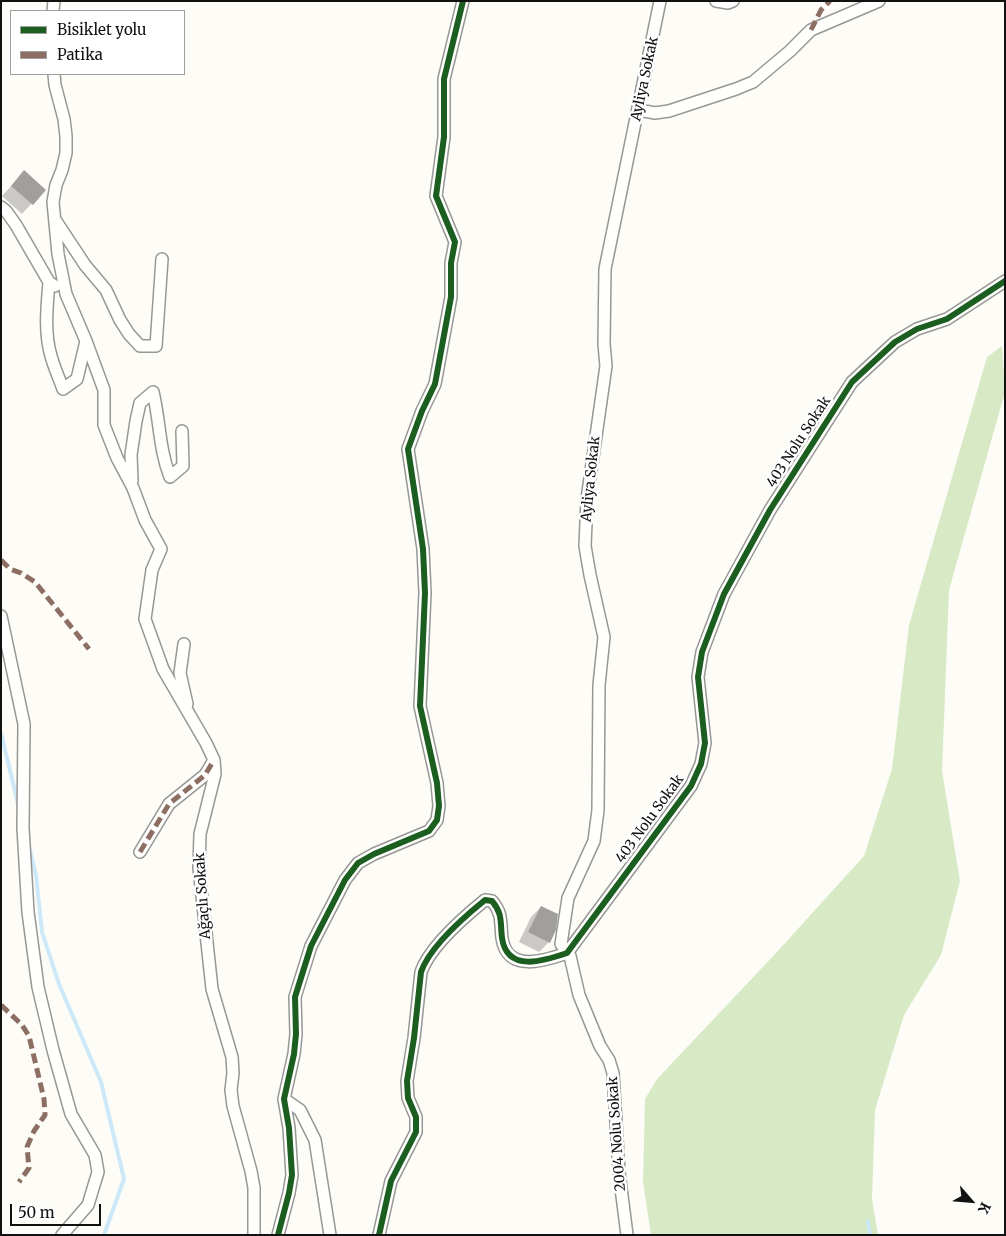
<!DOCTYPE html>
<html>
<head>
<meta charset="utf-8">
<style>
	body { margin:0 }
	#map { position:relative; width:1006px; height:1236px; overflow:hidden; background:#fdfcf7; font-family:Merriweather,serif }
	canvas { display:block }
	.frame { position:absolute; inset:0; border:2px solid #111; pointer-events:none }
	.legend { position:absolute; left:10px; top:10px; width:175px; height:65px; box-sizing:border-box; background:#fff; border:1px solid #a0a0a0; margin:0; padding:6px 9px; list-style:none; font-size:15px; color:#111 }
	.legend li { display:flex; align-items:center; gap:10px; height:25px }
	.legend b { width:25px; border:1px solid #a0a0a0 }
	.north { position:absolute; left:946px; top:1176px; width:50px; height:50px; -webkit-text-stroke:4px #fff; paint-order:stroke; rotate:117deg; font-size:14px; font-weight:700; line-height:20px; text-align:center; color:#111 }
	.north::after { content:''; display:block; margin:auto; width:18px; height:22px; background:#111; clip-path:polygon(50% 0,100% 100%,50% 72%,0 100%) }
	.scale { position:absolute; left:10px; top:1204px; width:91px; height:22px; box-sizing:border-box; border:2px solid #111; border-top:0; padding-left:6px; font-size:15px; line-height:18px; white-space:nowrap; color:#111; -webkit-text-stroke:4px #fff; paint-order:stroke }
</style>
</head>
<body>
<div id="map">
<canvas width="1006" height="1236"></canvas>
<div class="frame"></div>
<ul class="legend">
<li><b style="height:6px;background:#1b5e20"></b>Bisiklet yolu</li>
<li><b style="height:6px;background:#8d6e63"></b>Patika</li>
</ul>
<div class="north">K</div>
<div class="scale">50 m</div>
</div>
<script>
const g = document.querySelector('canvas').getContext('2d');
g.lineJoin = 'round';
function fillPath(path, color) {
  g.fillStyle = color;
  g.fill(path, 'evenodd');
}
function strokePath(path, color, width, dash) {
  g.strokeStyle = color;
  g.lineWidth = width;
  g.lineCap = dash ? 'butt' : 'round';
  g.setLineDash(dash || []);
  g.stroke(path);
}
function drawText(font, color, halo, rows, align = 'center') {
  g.font = font + ' Merriweather,serif';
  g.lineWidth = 5;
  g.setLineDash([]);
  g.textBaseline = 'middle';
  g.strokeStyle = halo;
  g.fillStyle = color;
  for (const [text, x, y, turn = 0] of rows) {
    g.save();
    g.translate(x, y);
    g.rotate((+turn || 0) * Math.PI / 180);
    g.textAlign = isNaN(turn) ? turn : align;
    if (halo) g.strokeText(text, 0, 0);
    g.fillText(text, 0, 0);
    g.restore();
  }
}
fillPath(new Path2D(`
	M1002,346l3,46 -56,198 -7,181 18,110 -19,74 -37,60 -29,95 -3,89 6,36h-227l-8,-53 2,-83 12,-20 119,-126 88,-97 28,-87 17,-144 78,-268z`), '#d8eac5');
fillPath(new Path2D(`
	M24,172l20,18 -22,24 -20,-18z
	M541,907l8,35 -10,10 -20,-10 12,-25z`), '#0003');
strokePath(new Path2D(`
	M1,733l17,71
	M29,847l7,28 6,57 17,52 42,98 23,97 -20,56
	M868,1221l2,14`), '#cde8f7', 4);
fillPath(new Path2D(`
	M24,170l22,20 -13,15 -22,-19z
	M541,906l17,8 -2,16 -6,13 -22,-11z`), '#a19f9c');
const street = new Path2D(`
	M716,1l12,2 5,-2
	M53,11l1,-10
	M54,74l1,11 9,34 2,17v17l-4,17 -6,15 -3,17 5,52 8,40 20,47 18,49v35l13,33 16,30 12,32 16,29 -9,21 -7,49 18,50 43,74 8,17 1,14 -15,60 -1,34 13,121 20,68 1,16 -2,17 2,16 18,65 3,17v47
	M639,110l16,3 14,-2 67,-22 17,-7 37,-31 21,-21 68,-29
	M1,207l5,4 10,14 33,57 6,4
	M56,221l29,44 21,25 14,30 9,14 11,12h16l6,-87
	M49,282c-2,25 -5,50 2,74 3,11 8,22 12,33l14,-10 9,-38
	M132,481l-1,-26 5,-34 4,-18 13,-11c7,29 6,57 17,85l13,-11 -1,-35
	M1,616l23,108 -1,104 5,84 10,75 15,63 18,64 24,41 3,17 -10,33 -26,30
	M184,644l-4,29 7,31
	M140,852l29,-48 36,-29 9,-15
	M284,1099l16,11 15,30 15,95
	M278,1235l11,-42 3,-18 -3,-47 -5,-29 10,-45 2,-20 -1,-37 16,-51 34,-66 13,-17 16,-9 55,-23 8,-11 2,-14 -2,-23 -17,-77 5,-113 -2,-44 -15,-100 14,-38 13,-27 16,-87v-34l4,-21 -19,-46 8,-59v-58l19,-78
	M379,1235l12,-54 25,-49v-15l-8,-19 -1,-17 7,-43 7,-66c9,-26 43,-55 64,-72l7,1c11,13 8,21 10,37 5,35 42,23 65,15l124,-167 10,-22 4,-21 -7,-66 4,-25 22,-58 46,-84 82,-128 43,-40 22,-13 30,-10 58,-38
	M627,1235l-8,-63 -6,-99 -4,-13 -9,-14 -21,-51 -9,-39 -9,-12 7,-46 26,-57 4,-31 1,-125 5,-48 -14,-62 -5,-29 2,-47 19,-133 -2,-22 1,-75 55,-268`);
strokePath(street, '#979795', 14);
strokePath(street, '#fffffe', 11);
strokePath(new Path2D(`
	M811,30l10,-20 9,-9
	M1,560l9,9 11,4 14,9 54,67
	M140,852l29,-48 36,-29 9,-15
	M1,1005l21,20 7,11 15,63 1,16 -11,16 -7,16 2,21 -10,14`), '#8d6e63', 5, [10, 5]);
strokePath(new Path2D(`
	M278,1235l11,-42 3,-18 -3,-47 -5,-29 10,-45 2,-20 -1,-37 16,-51 34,-66 13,-17 16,-9 55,-23 8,-11 2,-14 -2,-23 -17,-77 5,-113 -2,-44 -15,-100 14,-38 13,-27 16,-87v-34l4,-21 -19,-46 8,-59v-58l19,-78
	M379,1235l12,-54 25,-49v-15l-8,-19 -1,-17 7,-43 7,-66c9,-26 43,-55 64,-72l7,1c11,13 8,21 10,37 5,35 42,23 65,15l124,-167 10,-22 4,-21 -7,-66 4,-25 22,-58 46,-84 82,-128 43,-40 22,-13 30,-10 58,-38`), '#1b5e20', 6);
drawText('14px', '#111', '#fff', [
	["Ayliya Sokak",645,79,-78],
	["403 Nolu Sokak",799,442,-57],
	["Ayliya Sokak",591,479,-84],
	["403 Nolu Sokak",650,819,-54],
	["Ağaçlı Sokak",203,896,-94],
	["2004 Nolu Sokak",617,1134,-94]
]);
</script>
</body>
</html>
